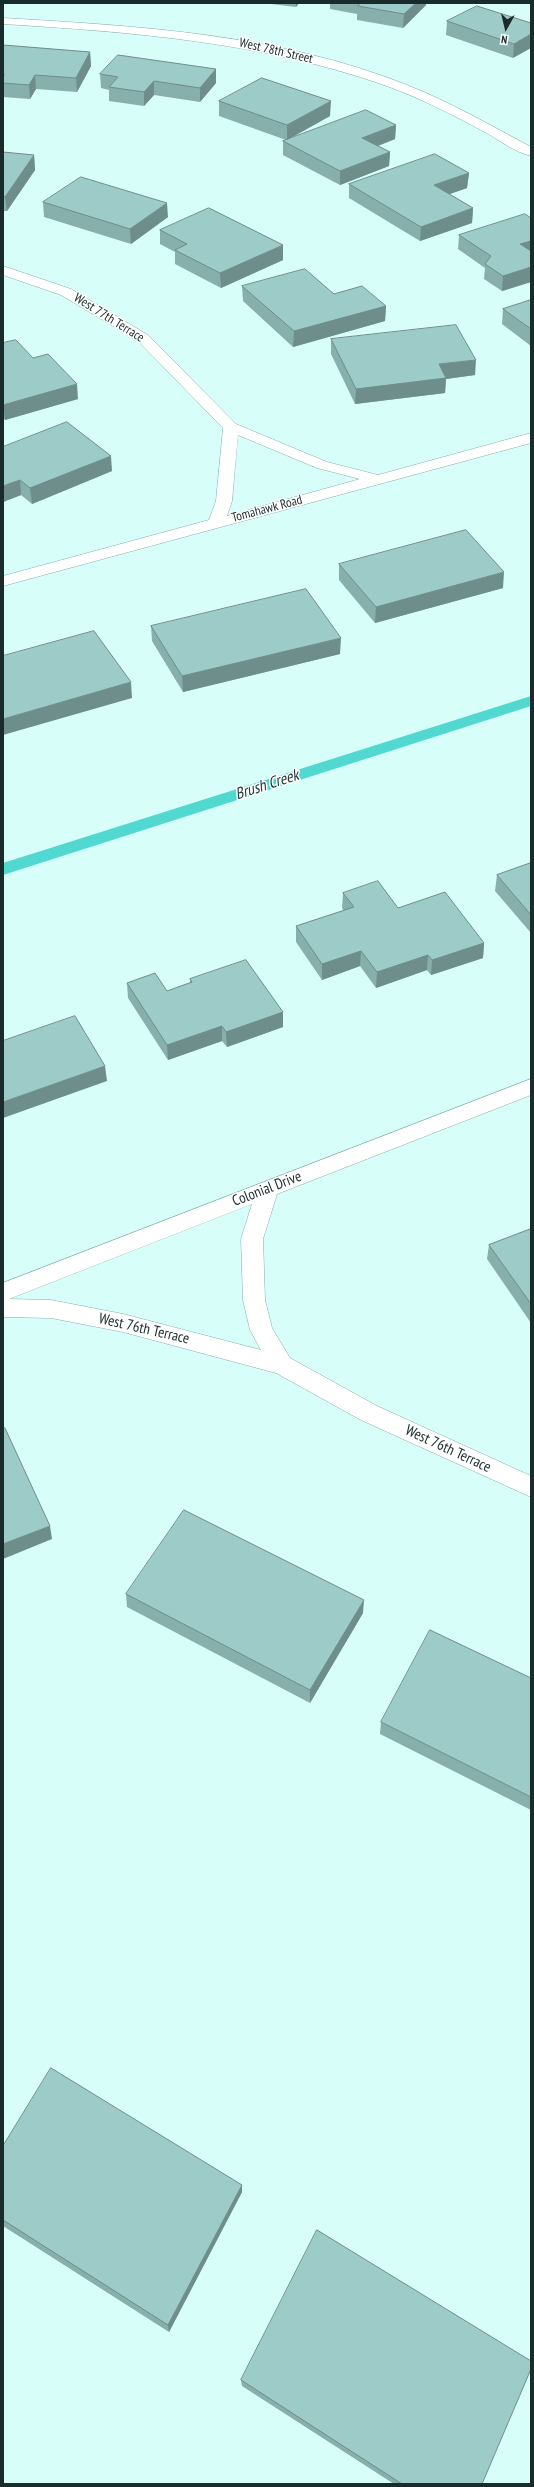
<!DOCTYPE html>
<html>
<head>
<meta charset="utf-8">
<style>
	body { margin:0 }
	#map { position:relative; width:534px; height:2487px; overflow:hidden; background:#d8fefa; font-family:"PT Sans Narrow",sans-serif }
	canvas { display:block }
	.frame { position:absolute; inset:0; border:4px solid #192b2a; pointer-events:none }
	.north { position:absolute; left:486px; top:8px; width:40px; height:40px; -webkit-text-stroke:3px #fff; paint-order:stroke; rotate:188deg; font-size:11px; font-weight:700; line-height:16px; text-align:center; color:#192b2a }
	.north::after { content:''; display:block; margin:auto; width:14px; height:18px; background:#192b2a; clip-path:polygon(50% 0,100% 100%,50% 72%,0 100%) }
</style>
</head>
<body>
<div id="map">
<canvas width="534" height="2487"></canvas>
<div class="frame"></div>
<div class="north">N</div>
</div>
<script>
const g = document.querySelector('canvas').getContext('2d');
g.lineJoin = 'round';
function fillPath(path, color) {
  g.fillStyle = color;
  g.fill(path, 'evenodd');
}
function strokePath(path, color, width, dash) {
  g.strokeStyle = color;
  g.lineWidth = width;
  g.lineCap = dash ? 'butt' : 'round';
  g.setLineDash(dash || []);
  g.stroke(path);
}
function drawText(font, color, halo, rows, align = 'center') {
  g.font = font + ' "PT Sans Narrow",sans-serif';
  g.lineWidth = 3;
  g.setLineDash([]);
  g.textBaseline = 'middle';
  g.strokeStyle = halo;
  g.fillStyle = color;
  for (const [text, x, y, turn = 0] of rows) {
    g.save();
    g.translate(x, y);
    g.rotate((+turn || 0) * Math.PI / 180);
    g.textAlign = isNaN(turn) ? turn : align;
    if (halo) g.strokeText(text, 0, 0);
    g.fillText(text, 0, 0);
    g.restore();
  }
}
fillPath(new Path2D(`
	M531,696v10l-528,169v-12z`), '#51d9d1');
const street = new Path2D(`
	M3,18c136,8 276,16 404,67 43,17 83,40 124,62v9c-17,-4 -33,-17 -48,-25 -32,-17 -65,-34 -99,-46 -123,-43 -251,-53 -381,-61z
	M3,266l68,23 77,46 88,89 91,38 51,13 153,-42v10l-528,143v-10l206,-56 7,-19 7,-73 -85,-87 -77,-46 -58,-20zM238,435l79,33 43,11 -133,37 5,-15z
	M531,1079v16l-254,99 -14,45 2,61 7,28 18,30 87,48 154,70v21l-170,-77 -85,-47 -153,-41 -72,-14 -48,-1v-34zM252,1204l-11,35 2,61 7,30 11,20 -138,-36 -72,-14 -42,-1z`);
strokePath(street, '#81aeaa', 1);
fillPath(street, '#fff');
fillPath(new Path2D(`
	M263,3h36l-3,4z
	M330,3h96v2l-23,23 -46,-8v-6l-27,-5z
	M447,21l84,2 -18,35 -67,-23z
	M3,45l87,7 1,14 -14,26 -41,-3 -6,10 -27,-2z
	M216,69v14l-16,19 -46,-7 -10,11 -35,-5v-11l-8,-2 -1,-14z
	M219,101l111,15 -41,23 107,-14 -1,14 -17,7 12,6 -1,14 -49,19 -57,-30v-14l3,-1 -67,-24z
	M3,152l31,3 1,15 -28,41h-4z
	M469,173l-2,15 -18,6 24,14 -1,15 -52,18 -71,-43v-14z
	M43,202l125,15 -37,27 -87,-27z
	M531,218v64l-29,9 -18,-12 1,-11 -27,-19 1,-14z
	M160,230l123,30 -62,28 -46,-24v-12l-15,-8z
	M242,286l92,8 52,12 -1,15 -92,26 -50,-46z
	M531,300v46l-29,-22 1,-15z
	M331,339l144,36 -29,4 -1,14 -90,11 -24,-50z
	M3,343l30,15 45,41 -73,21 -2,-2z
	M3,447l109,24 -80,33 -11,-9 -18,7z
	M339,564l164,24 -128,35 -36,-43z
	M151,626l189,28 -157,38 -31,-51z
	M531,863v70l-36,-42 2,-16z
	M343,893l55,15 86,35 -1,15 -52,17 -4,-5 -51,18 -16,-22 -38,14 -26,-38v-16l48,-15 -2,-3z
	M190,979l93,33v15l-56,20 -5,-6 -54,19 -40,-62 -1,-15 40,8 23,-8z
	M531,1229v94l-44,-64 2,-14z
	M126,1594l237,19 -53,90 -183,-96z
	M531,1678v132l-151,-76 1,-12z
	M3,2146l239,39v7l-73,140 -166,-106z
	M241,2380l241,104h-88l-152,-98z`), '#87afab');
fillPath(new Path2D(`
	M296,3h3l-3,4z
	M416,3h10v2l-23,23 1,-14z
	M531,34v14l-18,10 1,-14z
	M90,52l1,14 -14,26 -1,-14z
	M216,69v14l-16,19v-14z
	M35,75l1,14 -6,10 -1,-14z
	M154,81v14l-10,11v-14z
	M331,101l-1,15 -43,24v-15z
	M396,125l-1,14 -33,13v-14z
	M390,152l-1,14 -49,19v-14z
	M34,155l1,15 -28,41 -2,-14z
	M469,173l-2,15 -34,12 1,-15z
	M167,203l1,14 -37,27 -1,-15z
	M473,208l-1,15 -52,18 1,-14z
	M531,241v14l-11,-11z
	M283,245v15l-62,28 -1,-15z
	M531,267v15l-29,9 1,-15z
	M386,306l-1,15 -92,26 1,-16z
	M476,360l-1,15 -29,4 -1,14 -90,11 1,-15 83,-25z
	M77,384l1,15 -73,21 -2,-15z
	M111,456l1,15 -80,33 -2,-16z
	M20,480l1,15 -18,7v-16z
	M504,572l-1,16 -128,35 1,-16z
	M341,638l-1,16 -157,38 -1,-16z
	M131,682l1,16 -129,37v-16z
	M484,943l-1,15 -52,17 1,-15z
	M361,951l-1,15 -38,14v-16z
	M428,955l-1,15 -51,18 1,-16z
	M283,1012v15l-56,20 -1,-15z
	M222,1026v15l-54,19 -1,-15z
	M105,1066l2,15 -104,37v-16z
	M50,1526l2,13 -49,20v-15z
	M364,1600l-1,13 -53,90v-13z
	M242,2185v7l-73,140 -1,-7z`), '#6e8e8b');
const building = new Path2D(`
	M361,3h55l-12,11 -46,-8z
	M477,6l54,17v11l-17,10 -67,-23z
	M3,45l87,7 -14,26 -41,-3 -6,10 -26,-2 1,-10h-1z
	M118,55l98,14 -16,19 -46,-7 -10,11 -35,-5 9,-10 -18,-3z
	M262,78l69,23 -44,24 -68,-24z
	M366,110l30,15 -34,13 28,14 -50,19 -57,-30z
	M3,152l31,3 -29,42 -2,-1z
	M435,154l34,19 -35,12 39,23 -52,19 -72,-43z
	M81,177l86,26 -37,26 -87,-27z
	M209,208l74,37 -63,28 -45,-23 12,-6 -27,-14z
	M525,214l6,4v23l-11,3 11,7v16l-28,9 -18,-12 6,-8 -32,-21z
	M305,269l29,25 28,-8 24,20 -92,25 -52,-45z
	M531,300v29l-28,-20z
	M456,325l20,35 -37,4 7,14 -90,11 -25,-50z
	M16,340l17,18 15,-4 29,30 -74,21v-62z
	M67,422l44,34 -81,32 -10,-8 -17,6v-39z
	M466,530l38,42 -128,35 -37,-43z
	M306,589l35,49 -159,38 -31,-50z
	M94,631l37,51 -128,37v-63z
	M531,863v52l-34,-40z
	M378,881l20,27 47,-16 39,51 -52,17 -4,-5 -51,17 -16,-21 -39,13 -26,-38 58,-19 -11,-14z
	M246,960l37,52 -57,20 -4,-6 -55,19 -40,-62 28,-10 12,18 25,-9 -2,-3z
	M75,1016l30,50 -102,36v-61z
	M531,1229v75l-42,-59z
	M5,1428l45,98 -47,18v-115z
	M184,1510l180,90 -54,90 -184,-96z
	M430,1630l101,48v119l-150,-75z
	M51,2068l191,117 -74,140 -165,-105v-74z
	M317,2230l214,131v8l-49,115h-80l-161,-104z`);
fillPath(building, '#9dcbc7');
strokePath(building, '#6e8e8b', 1);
drawText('13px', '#192b2a', '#fff', [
	["West 78th Street",276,51,13],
	["West 77th Terrace",109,318,32],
	["Tomahawk Road",267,509,-15]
]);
drawText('15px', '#192b2a', '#fff', [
	["Colonial Drive",267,1189,-21],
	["West 76th Terrace",144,1329,13],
	["West 76th Terrace",448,1449,25]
]);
drawText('italic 16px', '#233a38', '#fff', [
	["Brush Creek",267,785,-18]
]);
</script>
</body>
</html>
